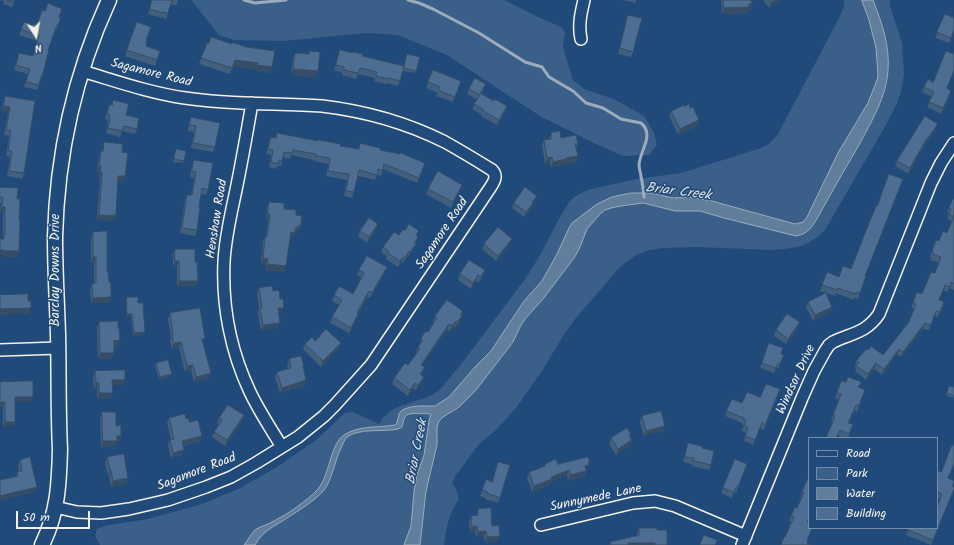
<!DOCTYPE html>
<html>
<head>
<meta charset="utf-8">
<style>
	body { margin:0 }
	#map { position:relative; width:954px; height:545px; overflow:hidden; background:#1f4a7a; font-family:Kalam,sans-serif }
	canvas { display:block }
	.legend { position:absolute; left:808px; top:437px; width:130px; height:92px; box-sizing:border-box; background:#1f4a7a; border:1px solid #748da6; margin:0; padding:5px 7px; list-style:none; font-size:12px; color:#f4f1e8 }
	.legend li { display:flex; align-items:center; gap:8px; height:20px }
	.legend b { width:20px; border:1px solid #748da6 }
	.north { position:absolute; left:16px; top:16px; width:40px; height:40px; -webkit-text-stroke:3px #1f4a7a; paint-order:stroke; rotate:169deg; font-size:11px; font-weight:700; line-height:16px; text-align:center; color:#f4f1e8 }
	.north::after { content:''; display:block; margin:auto; width:14px; height:18px; background:#f4f1e8; clip-path:polygon(50% 0,100% 100%,50% 72%,0 100%) }
	.scale { position:absolute; left:16px; top:511px; width:74px; height:18px; box-sizing:border-box; border:2px solid #f4f1e8; border-top:0; padding-left:5px; font-size:12px; line-height:14px; white-space:nowrap; color:#f4f1e8; -webkit-text-stroke:3px #1f4a7a; paint-order:stroke }
</style>
</head>
<body>
<div id="map">
<canvas width="954" height="545"></canvas>
<ul class="legend">
<li><b style="height:5px;background:#1f4a7a"></b>Road</li>
<li><b style="height:11px;background:#3a5f88"></b>Park</li>
<li><b style="height:11px;background:#627e9d"></b>Water</li>
<li><b style="height:11px;background:#4d6e92"></b>Building</li>
</ul>
<div class="north">N</div>
<div class="scale">50 m</div>
</div>
<script>
const g = document.querySelector('canvas').getContext('2d');
g.lineJoin = 'round';
function fillPath(path, color) {
  g.fillStyle = color;
  g.fill(path, 'evenodd');
}
function strokePath(path, color, width, dash) {
  g.strokeStyle = color;
  g.lineWidth = width;
  g.lineCap = dash ? 'butt' : 'round';
  g.setLineDash(dash || []);
  g.stroke(path);
}
function drawText(font, color, halo, rows, align = 'center') {
  g.font = font + ' Kalam,sans-serif';
  g.lineWidth = 3;
  g.setLineDash([]);
  g.textBaseline = 'middle';
  g.strokeStyle = halo;
  g.fillStyle = color;
  for (const [text, x, y, turn = 0] of rows) {
    g.save();
    g.translate(x, y);
    g.rotate((+turn || 0) * Math.PI / 180);
    g.textAlign = isNaN(turn) ? turn : align;
    if (halo) g.strokeText(text, 0, 0);
    g.fillText(text, 0, 0);
    g.restore();
  }
}
fillPath(new Path2D(`
	M191,0h313l32,16 25,11 4,5 -2,15 10,33 11,9 30,10 30,17 10,17 3,12 -8,10 -26,1 -27,-12 -56,-28 -93,-61 -49,-20 -31,-2 -84,8 -49,-1 -15,-5z
	M844,0h46v6l12,37 2,31 -2,14 -5,15 -10,20 -62,107 -7,7 -14,8 -11,3 -20,2 -78,-3 -30,1 -16,2 -13,5 -16,12 -44,51 -13,18 -21,35 -26,37 -19,21 -18,15 -23,31 -4,8 4,6 3,10c-10,15 -13,28 -15,46h-344l-5,-9 2,-7 7,-3 43,-7 55,-15 38,-16 37,-21 39,-27 29,-27 8,-1 26,12 3,-5 8,-8 8,-4 32,-11 8,-5 6,-6 21,-26 60,-80 14,-22 22,-42 8,-13 5,-5 9,-5 9,-3 44,-10 45,-6 80,-25 9,-5 8,-9 63,-120 3,-8z`), '#3a5f88');
const water = new Path2D(`
	M862,0h11c9,23 17,46 15,71 -2,27 -17,51 -29,74 -14,24 -28,48 -41,72 -6,10 -10,17 -22,19l-72,-18 -24,-7h-25l-32,-8 -22,3 -10,2 -6,2 -5,4 -13,15 -7,18 -4,8 -5,7 -28,37 -18,20 -5,8 -7,15 -37,48 -17,17 -16,10 -4,4 -2,6v18l-11,46 -6,54h-16l7,-19 3,-35 3,-16 7,-20 5,-34 2,-7c-5,0 -23,-3 -26,3 -2,3 -2,7 -3,10l-4,2c-14,3 -39,-1 -51,8 -3,3 -4,7 -6,11 -6,12 -9,32 -17,42 -8,10 -26,21 -37,28 -12,8 -25,13 -32,27h-11c4,-5 7,-11 11,-15 5,-4 13,-5 19,-9 15,-8 33,-20 44,-32 12,-14 12,-45 26,-54 15,-10 35,-7 51,-10l2,-2 2,-9 3,-4 8,-3 9,-1h16l14,-9 26,-30 16,-16 33,-50 18,-20 15,-27 12,-26 3,-5 25,-19 15,-7 9,-2 10,-2h20l22,5 17,-1 22,4 83,23 8,-2 4,-5 31,-64 30,-50 9,-23 1,-5 -2,-27 -7,-28z`);
fillPath(water, '#627e9d');
strokePath(water, '#9cacbb', 1);
strokePath(new Path2D(`
	M244,0l11,3 31,-3
	M408,0l11,3 14,6 46,24 46,29 17,5 7,10 24,14 13,12 17,5 18,11 20,4c14,12 -1,27 -2,42 0,4 2,8 2,12 2,7 2,13 3,20`), '#9cacbb', 3);
const minor = new Path2D(`
	M581,39c-3,-14 0,-26 3,-39
	M252,103c-5,29 -10,58 -16,87 -5,24 -11,48 -12,72 -2,44 7,90 26,130 9,19 21,37 32,55
	M0,350l58,-2
	M55,507l22,5 24,1 28,-4 39,-9 38,-13 25,-10 25,-14 42,-26 26,-21 11,-11 36,-40 119,-177c4,-6 8,-12 2,-18 -16,-10 -31,-19 -47,-28 -38,-19 -81,-31 -123,-36 -45,-3 -92,-1 -137,-8 -35,-5 -69,-17 -103,-27
	M541,525l92,-22 22,-2 20,5 71,30
	M742,545l60,-147 12,-27 11,-20 4,-6 4,-3c19,-9 33,-9 46,-28l52,-131 10,-20 13,-20`);
const tertiary = new Path2D(`
	M42,545c16,-33 17,-60 18,-96 -2,-38 -1,-77 -2,-115 -1,-32 -3,-64 -3,-97 2,-81 20,-163 54,-237`);
strokePath(minor, '#f4f1e8', 14);
strokePath(tertiary, '#f4f1e8', 17);
strokePath(minor, '#1f4a7a', 11);
strokePath(tertiary, '#1f4a7a', 14);
fillPath(new Path2D(`
	M0,0h15l-3,7 -9,-3 1,-3z
	M152,0h26l-2,6 -5,-2 -5,15 -5,-2v1l-13,-4z
	M622,0h14l-1,3z
	M721,0h32l-3,10h-2l-1,3 -25,1z
	M763,0h18l-12,8z
	M945,14l9,17 -5,12 -14,-5z
	M628,15l5,37 -2,5 -13,-3 8,-34z
	M59,17l2,1 -5,13 -1,-1 -7,20 -6,27 -5,13 -13,-3 4,-13 -14,-4 5,-17 14,3 4,-15 -18,-6 5,-13 8,3h5z
	M137,22l9,18v6l11,14 -2,6 -30,-10z
	M207,43l65,24 -2,6 -15,-2 1,-2 -23,-3 -3,8 -31,-10z
	M340,50l64,16 3,-12 9,17 -1,2 -12,-2 -5,15 -11,-3 -1,1 -12,-3 1,-3 -17,-4 -2,5 -14,-4v-3l-8,-1z
	M309,51l9,20 -2,6 -25,-2 2,-17 2,-5 13,1z
	M433,70l28,11 -8,21 -17,-6 2,-3 -12,-5z
	M486,84l-5,10 13,7 13,5 -2,6 -8,13 -16,-9 1,-1 -10,-6 5,-9 -10,-6 2,-5z
	M924,87l23,2 3,7 -9,18 -14,-7 5,-10 -10,-5z
	M5,96l30,5 -11,72 -2,6 -15,-3 3,-19 -4,-1 3,-20 -5,-1 4,-22 -6,-1 1,-10z
	M113,100l13,15 11,14 -2,5 -13,-3 -2,6 -14,-4 2,-7 -1,-1 1,-5 -3,-1 4,-14h2z
	M685,106l5,2 9,12 -2,6 -19,9 -9,-19 2,-5z
	M191,117l24,30 -2,5 -22,-4 3,-16 -6,-1 1,-8z
	M936,129l-12,17 -16,28 -13,-8 2,-5z
	M277,133l81,16 2,-6 20,7 45,13 -8,20 -34,-14 -2,7 -4,-1 -2,5 -17,-4 -4,16 -2,6 -8,-2 3,-16 -21,-4 2,-12 -14,-3v-1l-23,-5 -1,4 -7,-2 -2,9h-3l-2,3 -7,-2 2,-12 -5,-1 3,-12 2,-5 4,1z
	M551,133l27,11 -2,4v14l-12,2v1l-13,2 -1,-4 -5,1 -3,-19 2,-5 5,-1z
	M104,142l18,10 3,24 -2,6 -5,-1 -2,34 -2,5h-3v1l-14,-1 3,-42h-2l1,-7h-2l2,-15 2,-5h1z
	M176,149l8,12 -1,2 -10,-1z
	M194,160l14,30 -2,5 -5,-1 -4,36 -2,6 -15,-3 5,-33 2,-5h4l3,-17 -4,-1 2,-12z
	M462,185l-2,5 -9,18 -25,-14 2,-5z
	M0,187l17,12 2,21v31l-2,6h-14v-45h-3l1,-9h-1z
	M537,196l-6,13 -7,8 -12,-9 2,-5z
	M953,199h1v91l-5,-2 -1,4 -5,-2 -4,10 5,2 -6,15 -4,-1 -5,14 -6,-1 -22,28 -4,-3 -15,21 -8,-6 -8,11 -11,-9 1,-3 -1,-1 1,-6 12,-11 15,5 26,-33 5,-13 -3,-1 6,-16 5,2 13,-21 4,-10 -9,-3 1,-3 -1,-1 6,-16 3,1 8,-8 5,-12 -5,-2 2,-5 -2,-1z
	M269,202l15,7 12,6 5,9 -2,6 -5,4 -1,4h-3l-2,14 -4,20 -19,-2 1,-6h-5l2,-22 2,-5h1l2,-17 -2,-1 1,-12z
	M378,224l-2,6 -9,13 -9,-7 2,-5z
	M93,232l14,39 4,26 -2,6h-18l-1,-14 2,-5 2,-1v-21l-3,1v-26z
	M399,235l18,1 -1,6 -2,7 -6,8h-1l-4,6 -2,-1 -3,5 -12,-8 1,-3 -6,-4 2,-5z
	M484,244h26l-14,17 -14,-12z
	M175,249l20,13 3,19 -2,5h-19v-20h-4v-12z
	M387,267l-2,5 -15,26 -3,-1 -9,17 -2,5 -7,14 -19,-10 2,-6 7,-12 -7,-4 2,-6 19,-1 9,-16 -5,-3 2,-5z
	M827,272l12,5 27,-1 -8,23 -4,-1v2l-18,-7 -1,3 -15,-5z
	M460,274l23,2 -4,6 -3,-1 -5,8 -13,-9z
	M259,288l23,25 -3,1 -1,14 -17,3 -3,-18 1,-4 -2,-16z
	M127,297l11,6 6,32 -11,1 -2,-19h-5v-17z
	M808,302l22,10 -17,9 -7,-14z
	M463,311l-3,11 -5,6 -1,-1 -4,4 -3,-1 -25,35 3,2 -4,8 1,7 -6,8 -3,-2 -5,8 -16,-12 2,-6 14,-13 9,-12h-1l2,-6 2,-3 1,-6 7,-6 6,-9 -1,-1 2,-6z
	M170,313l35,25 -2,5 8,30 -2,5 -15,4 -3,-12 -6,2 -6,-24 -7,1 -2,-9 1,-2 -3,-19z
	M99,322l19,24h-4v7l-2,5 -14,1 -1,-32z
	M798,328l-12,16 -12,-8 2,-6z
	M315,341l26,2 -2,5 -18,19 -18,-18 2,-5z
	M769,343l12,11 3,1 -6,14 -2,-1 -2,5 -14,-5z
	M289,359l15,27 -24,7 -5,-16 2,-5 11,-3 -1,-4z
	M156,363l15,13 -12,4 -4,-14z
	M95,371l28,14h-11l-1,13 -14,1v-10h-3l-1,-12z
	M841,381l24,9 -8,22 -3,-2 -5,13 4,1 -5,14h-4l-6,-2 -6,-15 -1,-1 8,-20 -4,-2z
	M0,382l31,20h-16v20l-1,5h-11v-20z
	M949,386l5,1v9l-1,2 -7,-2z
	M780,389l-16,41 -4,-2 -7,17 -9,-4 2,-8 -4,-2 2,-6 -3,-1 1,-1 -17,-7 7,-17 10,4 18,-6z
	M102,412l14,14 5,10 -2,6h-2l-2,4 -14,1 -1,-30z
	M244,415l-2,6 -17,25 -13,-9 2,-5 5,-8 -2,-1 2,-5z
	M642,416l21,15 -19,5 -4,-14z
	M169,418l17,1 3,3 11,19 -17,5 1,4 -2,5 -11,3 -3,-13 2,-5h1l-4,-17z
	M611,438l21,2 -2,6 -14,9 -7,-11z
	M688,443l14,5 9,17 -2,5 -17,-4v-2l-9,-2 3,-13z
	M107,457l21,21 -2,6 -15,3 -2,-11h-1l-3,-13z
	M735,459l12,5 -11,29 -2,-1 -2,6 -11,-5z
	M20,460l17,27 -2,5 -19,-16 1,-4h2l-1,-7z
	M590,462l-6,15 -16,4 -1,-6 -15,6 -2,4 -18,7 -5,-14 2,-6 15,-5 1,-3h13z
	M937,472h4l7,6 6,11 -23,56 -25,-10 3,-7h28l3,-29 -3,-1z
	M809,476v43l-24,18 6,-15 -2,-1 2,-5 6,-8 5,-10 -2,-1 2,-5z
	M486,479l14,19 -2,5 -13,-4 1,-1 -6,-2z
	M478,509l14,17 6,16h-13l-1,-5h-8l-1,-5h-5l-1,-11 2,-5h5z
	M639,528l18,2 10,15h-58l1,-3 27,-6v-3z`), '#425f7e');
fillPath(new Path2D(`
	M751,0h2l-3,10h-2l-1,3 -25,1 2,-6z
	M775,0h6l-12,8 2,-5z
	M235,60l23,3 -2,6 -23,-3z
	M257,65l15,2 -2,6 -15,-2z
	M293,69l25,2 -2,6 -25,-2z
	M951,91l-1,5 -9,18 2,-6z
	M4,106l6,1 -2,6 -6,-1z
	M507,106l-2,6 -8,13 2,-5z
	M699,120l-2,6 -19,9 2,-6z
	M938,124l-2,5 -12,17 -16,28 2,-6 16,-28z
	M578,156l-2,6 -12,2v1l-13,2 2,-5z
	M552,157l-2,6 -5,1 2,-6z
	M99,165l2,1 -2,5h-2z
	M100,172h2l-2,6h-2z
	M118,176h7l-2,6 -7,-1z
	M462,185l-2,5 -9,18 2,-6z
	M537,196l-6,13 -7,8 2,-5 6,-10z
	M2,207h3l-2,5h-3z
	M268,214h2l-2,6 -2,-1z
	M99,215h17l-2,5h-3v1l-14,-1z
	M301,224l-2,6 -5,4 -1,4h-4l2,-6z
	M378,224l-2,6 -9,13 2,-6z
	M512,239l-2,5 -14,17 2,-5z
	M416,244l-2,5 -6,8 2,-5z
	M0,250h5l-2,5h-3z
	M5,251h14l-2,6h-14z
	M409,251l-2,6 -4,6 2,-5z
	M93,257h3l-2,5 -3,1z
	M403,257l-2,5 -3,5 2,-6z
	M263,258l5,1 -2,5h-5z
	M175,261h4l-2,5h-4z
	M267,264l19,2 -2,6 -19,-2z
	M387,267l-2,5 -15,26 2,-5z
	M485,270l-2,6 -4,6 2,-5z
	M478,275l-2,6 -5,8 2,-6z
	M179,281h19l-2,5h-19z
	M369,291l-2,6 -12,22 2,-6z
	M111,297l-2,6h-18l2,-5z
	M832,307l-2,5 -17,9 2,-6z
	M31,308l-2,6 -29,1v-6z
	M278,308h6l-2,5 -6,1z
	M127,314h5l-1,3h-5z
	M462,316l-2,6 -5,6 2,-6z
	M456,321l-2,6 -4,4 2,-5z
	M800,322l-2,6 -12,16 2,-5z
	M280,323l-2,5 -17,3 2,-6z
	M925,323l-2,6 -22,28 2,-5z
	M449,324l-2,6 -28,40 2,-5z
	M145,332l-1,3 -11,1 1,-3z
	M205,338l-2,5 -1,-4z
	M120,340l-2,6h-6l2,-5z
	M181,342l-2,6 -7,1 2,-6z
	M341,343l-2,5 -18,19 2,-6z
	M899,349l-2,5 -15,21 2,-6z
	M100,353h14l-2,5 -14,1z
	M876,363l-2,6 -8,11 2,-6z
	M193,365l-2,5 -6,2 2,-6z
	M425,367l-2,6 -5,6 2,-5z
	M211,373l-2,5 -15,4 2,-5z
	M172,374l-1,2 -12,4 1,-3z
	M424,377l-2,5 -6,8 2,-5z
	M112,380h13l-2,5h-13z
	M306,380l-2,6 -24,7 2,-5z
	M96,383h3l-2,6h-3z
	M415,383l-2,5 -5,8 2,-6z
	M99,393h14l-2,5 -14,1z
	M15,397h18l-2,5h-18z
	M0,402h5l-2,5h-3z
	M244,415l-2,6 -17,25 2,-6z
	M5,422h10l-1,5h-11z
	M665,426l-2,5 -19,5 2,-5z
	M117,436h4l-2,6h-2l-2,4 -14,1 2,-6z
	M202,436l-2,5 -20,5 2,-5z
	M632,440l-2,6 -14,9 2,-6z
	M184,450l-2,5 -11,3 2,-5z
	M588,462h2l-3,8 -4,1 2,-5z
	M110,470h1l-2,6h-1z
	M569,470l-2,5 -15,6 -2,4 -18,7 2,-6 17,-9z
	M586,471l-2,6 -16,4 2,-6z
	M128,478l-2,6 -15,3 2,-6z
	M37,487l-2,5 -35,9v-5z
	M477,526l-2,6h-5l2,-5z
	M486,531l-2,6h-8l2,-5z
	M500,536l-2,6h-13l2,-5z
	M628,543h27l-1,2h-27z`), '#364d66');
const building = new Path2D(`
	M7,0h8l-1,2z
	M152,0h20l-4,13 -5,-1v1l-13,-4z
	M723,0h30h-2l1,4h-3v3l-25,1z
	M769,0h6l-4,3z
	M48,3l14,6 -3,8 2,1 -3,7h-1l-9,25h1l-7,27 -1,-1 -2,9 -13,-3 4,-13 -14,-4 3,-12 14,3 6,-20 -18,-7 3,-7 8,3v-1l5,1 5,-15 3,1z
	M945,14l9,4v12l-3,8 -14,-6z
	M628,15l14,3 -9,34 -13,-4z
	M137,22l14,5 -5,13 1,1 -1,5 14,5 -3,9 -30,-10z
	M211,37l21,7v-2l14,5 29,4 -3,16 -15,-2 1,-2 -23,-3 -3,8 -31,-10 6,-15h2z
	M340,50l13,3v-1l10,2 -1,2 42,10 -4,15 -12,-3v1l-12,-3 1,-4 -17,-4 -2,5 -14,-3v-3l-8,-2z
	M309,51l11,1 -2,19 -25,-2 2,-16 14,1z
	M946,51l8,3v17l-7,17 4,3 -8,17 -14,-6 5,-10 -10,-5 4,-8 5,3z
	M407,54l13,3 -4,14 -12,-3z
	M433,70l28,11 -6,16 -17,-7 2,-3 -12,-5z
	M475,78l11,6 -6,9 14,8 1,-2 12,7 -8,14 -16,-9 1,-1 -10,-6 6,-9 -11,-6z
	M5,96l30,5 -11,72 -15,-2 3,-20h-4l3,-21h-5l4,-23 -6,-1z
	M113,100l16,4 -3,11 13,3 -2,11 -13,-3 -2,5 -14,-3 2,-8h-1l1,-5 -3,-1 2,-9h3z
	M689,104l1,4 3,-1 6,13 -19,9 -9,-18 13,-6 1,1z
	M925,116l13,8 -12,16 -16,28 -13,-7z
	M191,117l29,6 -5,24 -22,-4 3,-17 -6,-1z
	M560,131l1,7 15,-3 2,9h-3l3,12 -12,2v1l-13,3 -1,-5 -5,1 -3,-18 7,-1v-6z
	M277,133l41,8 1,-1 22,4 -1,2 19,3 1,-6 20,5v2l20,4 1,-1 24,10 -6,15 -35,-14 -1,6 -5,-1 -1,6 -18,-5 -5,22 -8,-1 3,-17 -21,-3 2,-13 -14,-2v-2l-23,-4 -1,3 -8,-1 -2,9 -3,-1 -1,4 -7,-2 2,-12 -5,-1 3,-12 5,1z
	M104,142l19,2 -1,8 6,1 -3,23h-7l-2,39h-3v1l-14,-1 3,-43h-2l1,-6 -2,-1 2,-14h2z
	M176,149l10,2 -2,10 -10,-2z
	M194,160l19,3 -5,27 -6,-2 -3,19h1l-3,23 -15,-2 5,-33h5l4,-23 -4,-1z
	M438,171l24,14 -9,17 -25,-13z
	M889,174l14,5 -38,97h1l-6,17 -4,-1v2l-18,-6 -1,2 -15,-5 5,-13 12,5 4,-11 8,3 12,-31 13,-32h1z
	M0,187l18,1 -1,11h3l-1,21h1l-1,31h-14v-1h-5v-11h4v-4h1v-28h-3l1,-9 -3,-1z
	M525,187l12,9 -5,6 1,1 -7,9 -12,-9z
	M953,199h1v85l-3,-2 -1,5 -5,-2 -6,15 5,2 -4,10 -4,-1 -5,14 -6,-2 -22,29 -4,-3 -15,20 -8,-6 -8,11 -12,-8 3,-3 -3,-2 10,-12 2,1 3,-4 12,9 26,-33 7,-18 -3,-1 4,-11 5,2 9,-22 4,1 6,-16 -9,-3 1,-3h-1l4,-11 3,1 4,-10 4,2 7,-17 -5,-2 2,-5 -2,-1z
	M269,202l15,1v6l12,1v5l6,1 -1,8 -6,5v4l-4,-1 -3,20 -2,14 -19,-2 1,-5 -5,-1 2,-21h2l3,-23h-2z
	M369,218l9,6 -9,13 -9,-6z
	M409,224l10,7 -3,4 2,2 -4,6 2,1 -6,8 -1,-1 -4,7 -2,-1 -3,4 -12,-8 1,-2 -6,-4 11,-15 5,3 4,-6 2,1z
	M498,227l14,12 -14,17 -14,-12z
	M107,231v40h1l1,11h2v15l-18,1 -1,-14 4,-1v-26h-3v-25z
	M175,249h20v13h2l1,19h-19v-20h-4z
	M367,256l20,11 -15,26 -3,-2 -12,22 1,1 -7,14 -19,-11 10,-17 -8,-5 5,-9 14,8 11,-21 -5,-3z
	M469,260l16,10 -4,7 -3,-2 -5,8 -13,-9z
	M272,286l1,5 6,-1 1,9h3l1,9h-6l2,15 -17,2 -3,-17h2l-3,-20z
	M826,293l6,14 -17,8 -7,-13z
	M28,294v7h3v7l-31,1v-14z
	M127,297h11v6h5l2,29 -11,1 -2,-19h-5z
	M447,300l16,11 -3,4 2,1 -5,6 -1,-1 -4,5 -3,-2 -28,41 4,2 -5,7 4,3 -6,8 -3,-2 -5,7 -16,-12 11,-15 3,2 12,-16 -2,-2 5,-7 -2,-2 5,-7 2,1 9,-14 -2,-2z
	M200,308l5,30 -3,1 9,34 -15,4 -3,-12 -6,1 -6,-24 -7,1 -2,-8h1l-3,-22z
	M787,314l13,8 -12,17 -12,-9z
	M118,321v7h1l1,12 -6,1v12h-14l-1,-31z
	M326,329l15,14 -18,18 -18,-17 7,-7 3,4z
	M769,343l14,5 -2,6 3,1 -4,9 -2,-1 -2,5 -14,-5z
	M301,356l3,10h-1l3,14 -24,8 -5,-16 14,-4 -2,-9z
	M168,360l4,14 -12,3 -4,-14z
	M125,370v10h-13l1,13h-14v-10h-3l-1,-12z
	M848,377l14,5 -4,5 7,3 -6,16 -3,-1 -8,18 5,1 -4,10 -9,-4 -4,8h-10l9,-22 -2,-1 8,-21 -4,-1 4,-12 5,1z
	M33,381v16h-18v25h-10v-20h-5v-20z
	M766,384l14,5 -15,36 -3,-2 -7,17 -10,-4 3,-8 -4,-2 2,-6 -3,-1 1,-1 -18,-7 6,-12 10,4 5,-11 13,5z
	M949,386l5,1v9l-7,-3z
	M228,405l16,10 -17,25 -13,-8 8,-12 -3,-2z
	M661,411l4,15 -19,5 -4,-15z
	M102,412h14v14l5,-1v11h-4v5h-14z
	M185,414l1,5 3,-1v4l9,-2 4,16 -20,5 2,9 -11,3 -3,-13 4,-1 -5,-21z
	M627,428l4,6 -2,1 3,5 -14,9 -7,-11z
	M688,443l14,3v2l12,3 -3,14 -17,-4v-3l-9,-1z
	M952,445l2,1v18l-6,14 6,3v2l-2,3 2,1v2l-21,51 -25,-10 1,-2h28v-20l5,-14 -5,-2v-9l1,-2h-1v-10l4,1z
	M124,454l4,24 -15,3 -2,-11h-1l-3,-13z
	M30,457l7,30 -37,9v-16l18,-4 -1,-4 5,-1 -2,-11z
	M588,457l2,5h-2l1,3 -4,1 1,5 -16,4 -1,-5 -18,7 1,2 -18,7 -5,-14 16,-6v-2l11,-5 2,5z
	M735,459l12,5 -9,23h-2l-2,5 -11,-4z
	M498,462l12,3 -10,33 -13,-5 1,-1 -6,-2 4,-11 6,3z
	M809,476v42l-2,4 2,1v5h3l-5,13h1l-1,3 4,1h-30l3,-8h1l9,-20 -3,-1 4,-9 2,1 7,-16h-2z
	M491,508l1,18 7,-1 1,11 -13,1 -1,-6 -8,1 -1,-6 -5,1 -1,-11 7,-1v-6z
	M639,528h18v2h10v15h-12v-2h-27v2h-19h2l-1,-3 29,-7z
	M704,535l13,5 -2,5h-15z`);
fillPath(building, '#4d6e92');
strokePath(building, '#364d66', 1);
drawText('13px', '#f4f1e8', '#1f4a7a', [
	["Sagamore Road",151,74,14],
	["Henshaw Road",218,219,-81],
	["Sagamore Road",443,234,-56],
	["Barclay Downs Drive",57,270,-90],
	["Windsor Drive",797,380,-65],
	["Sagamore Road",197,473,-21],
	["Sunnymede Lane",596,499,-12]
]);
drawText('italic 14px', '#dee0dd', '#1f4a7a', [
	["Briar Creek",678,193,7],
	["Briar Creek",418,452,-79]
]);
</script>
</body>
</html>
